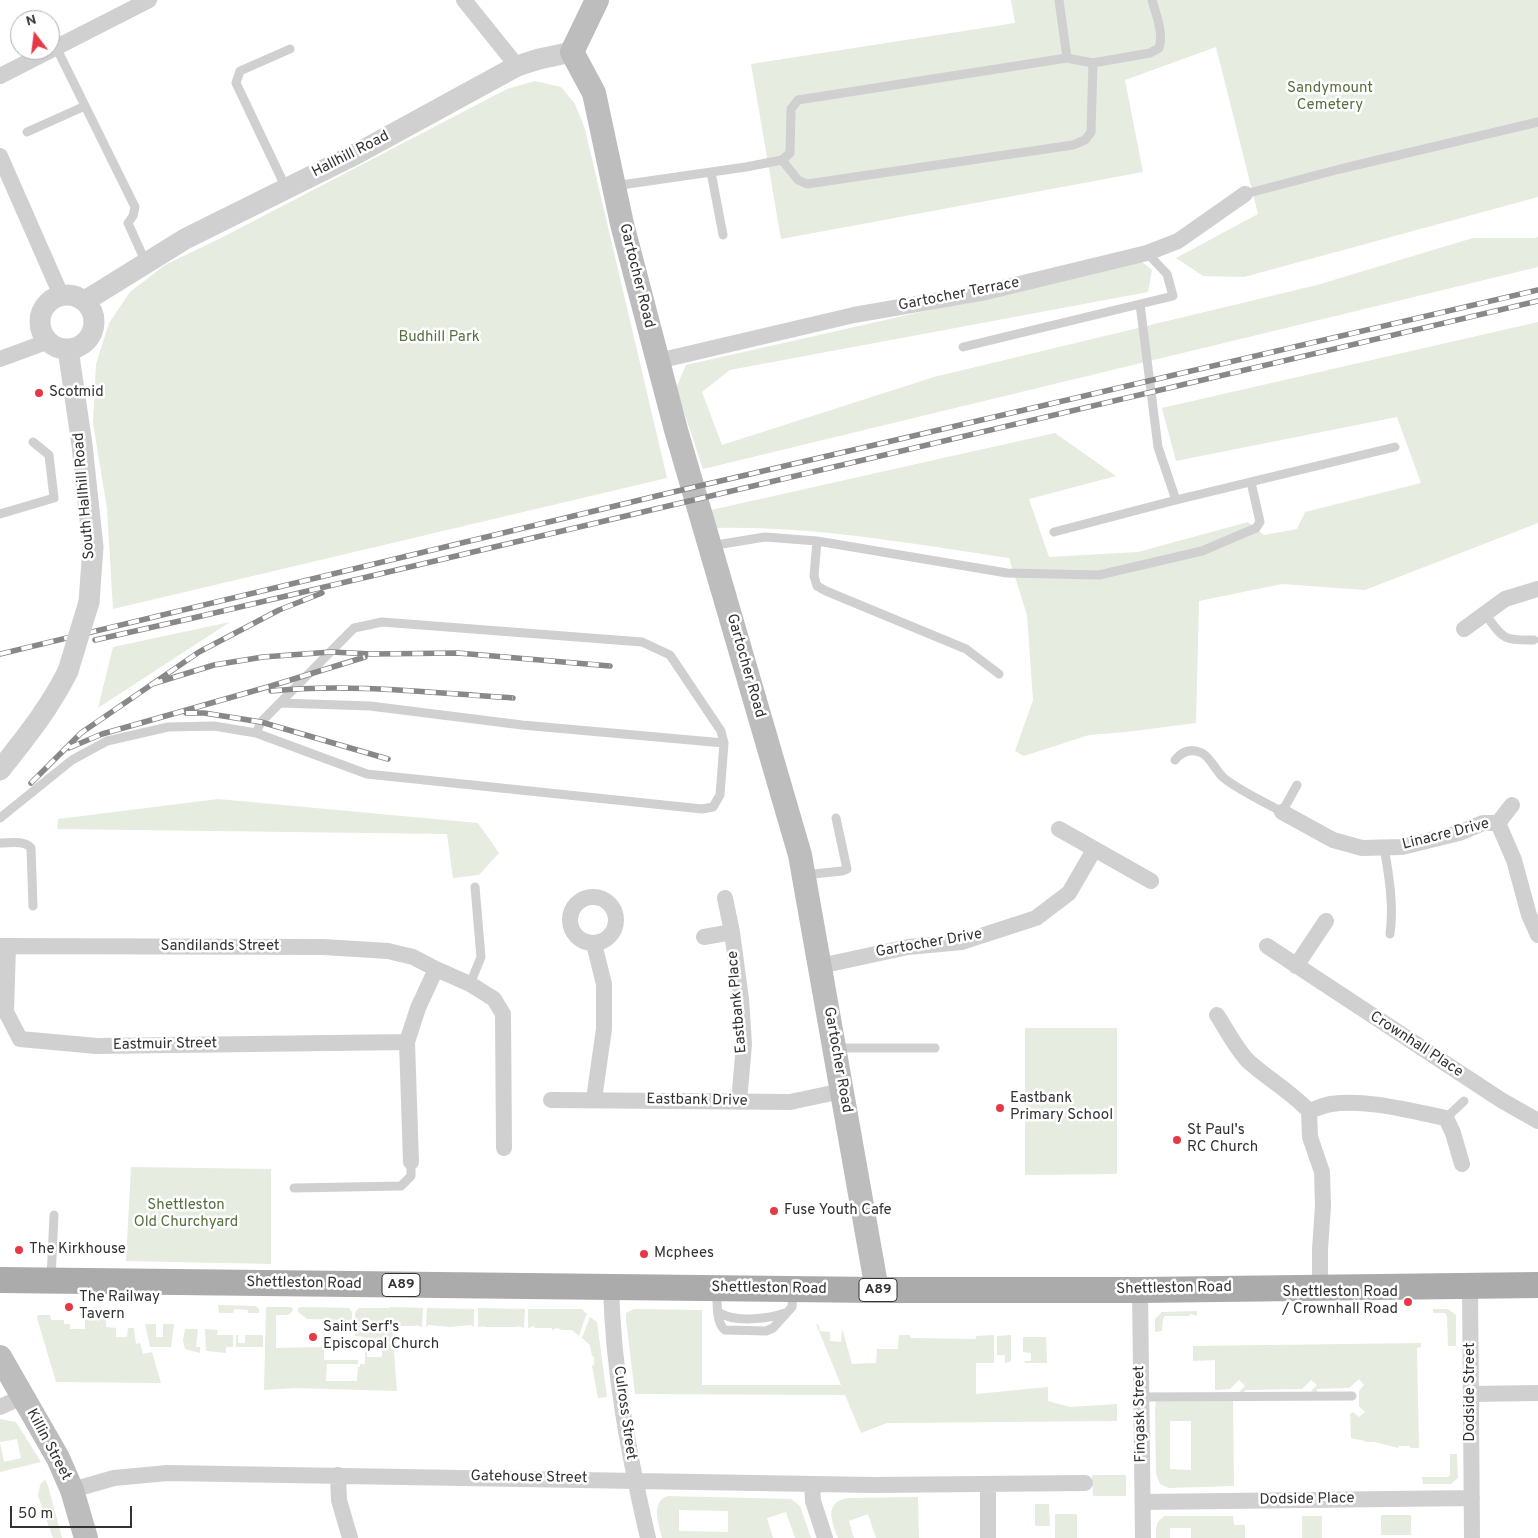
<!DOCTYPE html>
<html>
<head>
<meta charset="utf-8">
<style>
	body { margin:0 }
	#map { position:relative; width:1538px; height:1538px; overflow:hidden; background:#fff; font-family:Overpass,sans-serif }
	canvas { display:block }
	.north { position:absolute; left:10px; top:10px; width:50px; height:50px; box-sizing:border-box; background:#fff; border:1px solid #adadad; border-radius:50%; rotate:345deg; font-size:14px; font-weight:700; line-height:20px; text-align:center; color:#333 }
	.north::after { content:''; display:block; margin:auto; width:18px; height:22px; background:#e63946; clip-path:polygon(50% 0,100% 100%,50% 72%,0 100%) }
	.scale { position:absolute; left:10px; top:1506px; width:122px; height:22px; box-sizing:border-box; border:2px solid #333; border-top:0; padding-left:6px; font-size:15px; line-height:18px; white-space:nowrap; color:#333; -webkit-text-stroke:4px #fff; paint-order:stroke }
</style>
</head>
<body>
<div id="map">
<canvas width="1538" height="1538"></canvas>
<div class="north">N</div>
<div class="scale">50 m</div>
</div>
<script>
const g = document.querySelector('canvas').getContext('2d');
g.lineJoin = 'round';
function fillPath(path, color) {
  g.fillStyle = color;
  g.fill(path, 'evenodd');
}
function strokePath(path, color, width, dash) {
  g.strokeStyle = color;
  g.lineWidth = width;
  g.lineCap = dash ? 'butt' : 'round';
  g.setLineDash(dash || []);
  g.stroke(path);
}
function drawText(font, color, halo, rows, align = 'center') {
  g.font = font + ' Overpass,sans-serif';
  g.lineWidth = 5;
  g.setLineDash([]);
  g.textBaseline = 'middle';
  g.strokeStyle = halo;
  g.fillStyle = color;
  for (const [text, x, y, turn = 0] of rows) {
    g.save();
    g.translate(x, y);
    g.rotate((+turn || 0) * Math.PI / 180);
    g.textAlign = isNaN(turn) ? turn : align;
    if (halo) g.strokeText(text, 0, 0);
    g.fillText(text, 0, 0);
    g.restore();
  }
}
fillPath(new Path2D(`
	M1011,0h527v197l-294,80 -41,-1 -27,-18 82,-44 -42,-167 -91,33 18,92 -362,67 -30,-175 264,-41z
	M535,81l26,6 14,17 10,25 82,349 -554,131 -6,-100 -14,-86 3,-59 13,-41 21,-31 35,-27 58,-28 284,-148z
	M1538,237v30l-835,202 -27,-81 10,-23 456,-103 10,8 -4,22 -418,78 -28,22 20,53 212,-68 383,-92 156,-47h61z
	M1538,322v201l-173,67 -83,-6 -83,17 -3,122 -70,9 -37,3 -65,21 -9,-5 18,-51 -6,-85 -18,-57c-97,-14 -194,-32 -292,-30l-6,-18 344,-77 61,43 -87,23 20,58 89,-5 110,-30 16,13 33,-6 8,-17 116,-29 -24,-66 -221,44 -14,-53z
	M230,622l-132,86 15,-61z
	M218,799l260,24 21,30 -20,22 -26,3 -6,-44 -390,-5 1,-10z
	M1025,1028h92v146l-92,1z
	M131,1167l140,2v95l-145,-3z
	M218,1305l38,1 3,3v4h-11v-3l-14,-1 -1,4h-14z
	M85,1307l22,1 -1,19 10,1v9h11l1,-9h6l2,16 4,-1 3,11 9,-2 9,31 -105,-1 -19,-64 1,-3h12l1,5h13v4h6v5h15z
	M266,1307h24l3,1 -1,4 -4,3h-12v33l48,-1v13h34v4h-31l-1,17h31l1,-14h2v-3h5v-12h2v5h15v-12h-15v5l-2,-1 1,-12 -11,-1v-24l4,-4h29l1,1 1,-2 33,1 -1,19 -6,-2 -1,1h-23l5,65 -102,-3 -31,2z
	M301,1307l48,1 3,4v8l-45,-1 -9,-7v-4z
	M427,1308l47,1v18l-3,-2 -21,2 -21,-2 -3,2z
	M478,1308l47,1 -1,19 -6,-2 -1,1h-32l-1,-1 -6,1z
	M528,1309h54l5,5 -2,4 -6,18 -7,-6h-10l-5,-2 -5,2v-2h-17l-1,-2 -6,2z
	M634,1309l68,1v75h139l-25,-61 3,1 1,6 10,1v9l11,1 1,-14 10,36 24,-1 1,-14h21l1,-14h11l1,3 65,1v-3l18,-1v28h-18v31l72,-7v14l22,6 47,-3v17l-230,2 -26,10 -16,-38 -210,-1 -9,-74v-7z
	M1433,1309h15l8,6v31h-8l-1,-30 -2,-3h-12z
	M1197,1311v5l-7,-2 -1,2h-24l-2,3 -1,12 -7,1v-13l7,-7z
	M590,1317l7,5 10,75 -9,1 -6,-32 2,-1v-8l-2,-1 -2,-11 -8,-7z
	M145,1324h11v13h7v-13h11l-3,23h-21z
	M185,1329h13l-2,18h4v6l-15,-4 -2,-8z
	M205,1329l13,1 -1,5h16v12h-7v6l-20,-2z
	M236,1335h2v8h7v-8h18v12h-27z
	M1011,1335v26l-6,2v-8h-8v-19z
	M1023,1337h23l1,26h-21l-3,-2h8v-8l-8,-1z
	M1421,1343v4l-4,1 2,100h-9v-2h-11l-1,2 -23,-6h-10v-1l-14,-3 -1,-24 3,-2 6,5 6,-5 -6,-6v-15l5,-6 -5,-6 -10,9 -32,1v3h-4l-2,-1 6,-6 -6,-5 -9,9 -57,1 -1,3h-4l-1,-1 6,-6 -6,-6 -9,9 -15,1v-30l-22,1v-15z
	M1161,1400l72,1 1,85 -65,2 -9,-4 -4,-10 -1,-64 1,-9zM1170,1421h21v49l-21,-1z
	M0,1419l16,3 25,40 -41,10v-29l4,19 17,-4 -4,-19 -17,3z
	M1450,1454h7l1,24 -7,6h-28l-1,-7h26l2,-2z
	M1092,1475h34v21h-33z
	M45,1479l3,7 14,52h-9l-15,-42 2,-11z
	M668,1496l123,3 9,7 11,32h-16l-9,-26 -19,6 6,20h-111c-3,-14 -12,-36 6,-42zM679,1510l49,1v21l-49,-1z
	M918,1497l1,41h-43l-8,-24 -19,7 5,17h-16c-6,-16 -15,-36 10,-40z
	M1035,1504h14l1,22h-15z
	M1055,1514h22v24h-22z
	M1381,1515h30v20h-30z
	M1165,1516h68l1,9h11v13h-54v-10h-21v10h-14c0,-10 -1,-17 9,-22z
	M1302,1516h20v22h-20z`), '#e6ecdf');
strokePath(new Path2D(`
	M1059,0l8,58
	M56,47l79,160 -2,9 -5,7 18,40
	M1093,63l57,-10 9,-5c5,-15 -3,-33 -7,-48
	M27,132l58,-26
	M711,172l12,63
	M614,186l132,-19 36,-7 16,20 9,4 266,-39 12,-5 6,-8 2,-69 -26,-5 -269,42 -7,9 -1,44 -8,7
	M286,188l-50,-105 4,-12 50,-22
	M1245,194l95,-25 198,-47
	M1140,304l18,143 18,53
	M963,347l210,-51 -6,-22 -20,-21
	M0,514l54,-16 -5,-43 -16,-13
	M1054,532l122,-32 219,-53
	M817,541l-3,35 3,10 9,5 140,58 33,25
	M710,546l55,-9 52,4 190,32 92,2 103,-24 54,-23 4,-6 -9,-40
	M1485,614c18,24 17,27 49,26
	M280,703l90,3 152,19 202,18
	M1175,760c7,-9 16,-12 27,-7 10,6 14,19 23,26 17,13 38,22 57,33l15,-27
	M0,818l72,-58 35,-19 61,-14 46,-1 42,7 111,41 335,35 11,-2 7,-12 4,-52 -3,-12 -51,-76 -28,-13 -260,-20 -28,6 -93,94 -5,11
	M0,843c10,0 24,-3 31,5l2,58
	M1384,847c5,29 10,58 6,87
	M804,875l38,-4 5,-2 -11,-51
	M470,984l11,-27 -6,-70
	M834,1048h101
	M1446,1118l18,-17
	M294,1188l107,-2 10,-10v-14
	M51,1279l3,-64
	M717,1291c0,11 -1,33 8,39l41,1 7,-3 19,-21 1,-16
	M718,1312c16,11 50,7 67,1
	M1141,1397l211,-1`), '#d0d0d0', 9);
strokePath(new Path2D(`
	M464,0l53,66
	M0,76l149,-76
	M0,156l61,139
	M0,359l49,-18
	M658,361l196,-46 132,-23 161,-39 31,-12 67,-47
	M1464,629l41,-30 33,-10
	M1282,812l51,28 29,8 40,-1 57,-14 24,-10h15l16,37 15,55 9,20
	M1498,823l14,-18
	M1059,829l92,52
	M570 920a23 23 0 1 1 46 0a23 23 0 1 1-46 0Z
	M725,898l7,34 9,67 3,45 -5,58
	M704,937l28,-5
	M594,944l10,40v45l-10,70
	M0,946l323,1 65,4 25,6 23,12 -18,39 -11,34 4,120
	M8,946l-2,66 14,27 77,7 310,-4
	M1267,946l234,154 37,21
	M820,966l88,-19 54,-5 74,-24 33,-25 25,-43
	M1296,966l30,-45
	M436,969l34,15 24,15 9,15 1,134
	M1217,1015c9,14 20,35 31,46 20,18 43,31 61,50l1,26 12,35 1,34 -3,43v38
	M551,1100l239,2 52,-11
	M1309,1111c7,-2 15,-6 22,-7 38,-5 78,7 115,14l7,15 9,31
	M1470,1286l2,252
	M611,1287c2,84 18,169 37,251
	M1140,1290l3,248
	M1471,1394l67,-1
	M0,1407l22,-10
	M338,1475l1,25 11,38
	M812,1484l1,17 12,37
	M988,1484v54
	M72,1490l42,-12 53,-5 706,12 212,-2
	M1143,1502l329,-4`), '#d0d0d0', 16);
strokePath(new Path2D(`
	M40 322a27 27 0 1 1 54 0a27 27 0 1 1-54 0Z
	M85,301l100,-62 171,-85 161,-88 22,-7 33,-7
	M68,349l14,96 11,102 -4,55
	M0,770c26,-33 49,-61 68,-99`), '#d0d0d0', 21);
strokePath(new Path2D(`
	M597,0l-25,52 22,41 28,131 54,206 124,425 77,435
	M0,1357l58,101 14,32 14,48`), '#bdbdbd', 24);
strokePath(new Path2D(`
	M0,1280l877,10h263l398,-5`), '#ababab', 26);
const rail = new Path2D(`
	M95,640l98,-22 1345,-317
	M0,654l669,-161 869,-203
	M152,684l62,-19 49,-8 68,-5 41,2 86,-1 152,13
	M271,691c79,-8 162,2 242,7
	M186,713h18l57,9 127,37
	M69,748l33,-14 169,-48 94,-29
	M31,783l50,-50 118,-81 80,-42 43,-17`);
strokePath(rail, '#888', 5.5);
strokePath(rail, '#fff', 4, [11]);
strokePath(new Path2D(`
	M68,671l21,-69`), '#d0d0d0', 21);
for (const [x, y, r, color] of [
	[39,393,5,"#e63946"],
	[1000,1108,5,"#e63946"],
	[1177,1140,5,"#e63946"],
	[774,1211,5,"#e63946"],
	[19,1250,5,"#e63946"],
	[644,1254,5,"#e63946"],
	[1408,1302,5,"#e63946"],
	[69,1307,5,"#e63946"],
	[313,1337,5,"#e63946"]
]) {
  const dot = new Path2D();
  dot.arc(x, y, r, 0, 2 * Math.PI);
  g.fillStyle = color;
  g.fill(dot);
  strokePath(dot, '#fff', 2);
}
for (const [x, y, w] of [
	[401,1285,38],
	[878,1290,38]
]) {
  const box = new Path2D();
  box.roundRect(x - w / 2, y - 11.5, w, 23, 4);
  g.fillStyle = '#fff';
  g.fill(box);
  strokePath(box, '#333', 1);
}
drawText('bold 14px', '#333', null, [
	["A89",401,1285],
	["A89",878,1290]
]);
drawText('15px', '#56703f', '#fff', [
	["Sandymount",1330,89],
	["Cemetery",1330,106],
	["Budhill Park",439,338],
	["Shettleston",186,1206],
	["Old Churchyard",186,1223]
]);
drawText('15px', '#333', '#fff', [
	["Hallhill Road",351,155,-27],
	["Gartocher Road",636,276,76],
	["Gartocher Terrace",959,295,-11],
	["South Hallhill Road",85,496,-95],
	["Gartocher Road",745,666,74],
	["Linacre Drive",1446,835,-14],
	["Gartocher Drive",929,944,-10],
	["Sandilands Street",220,947],
	["Eastbank Place",738,1002,-95],
	["Eastmuir Street",165,1045,-1],
	["Crownhall Place",1416,1045,33],
	["Gartocher Road",837,1060,80],
	["Eastbank Drive",697,1101,1],
	["Shettleston Road",304,1284,1],
	["Shettleston Road",769,1289,1],
	["Shettleston Road",1174,1289,-1],
	["Dodside Street",1471,1392,-90],
	["Culross Street",624,1413,82],
	["Fingask Street",1141,1414,-91],
	["Killin Street",48,1445,62],
	["Gatehouse Street",529,1478,1],
	["Dodside Place",1307,1500,-1]
]);
drawText('15px', '#333', '#fff', [
	["Scotmid",49,393],
	["Eastbank",1010,1099],
	["Primary School",1010,1116],
	["St Paul's",1187,1131],
	["RC Church",1187,1148],
	["Fuse Youth Cafe",784,1211],
	["The Kirkhouse",29,1250],
	["Mcphees",654,1254],
	["Shettleston Road",1398,1293,"right"],
	["/ Crownhall Road",1398,1310,"right"],
	["The Railway",79,1298],
	["Tavern",79,1315],
	["Saint Serf's",323,1328],
	["Episcopal Church",323,1345]
], 'left');
</script>
</body>
</html>
